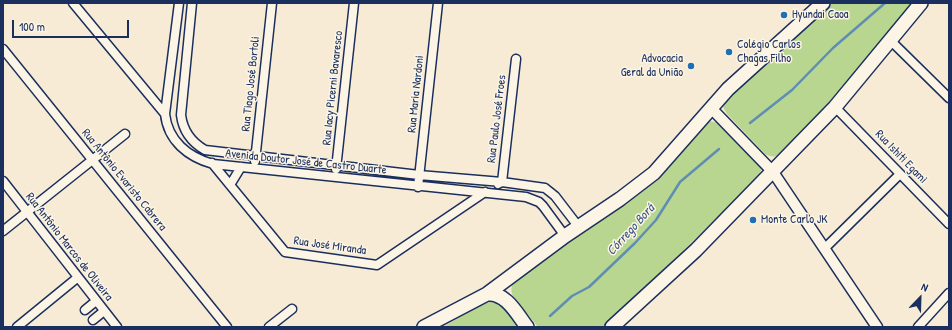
<!DOCTYPE html>
<html>
<head>
<meta charset="utf-8">
<style>
	body { margin:0 }
	#map { position:relative; width:952px; height:330px; overflow:hidden; background:#f7ebd5; font-family:"Patrick Hand",sans-serif }
	canvas { display:block }
	.frame { position:absolute; inset:0; border:4px solid #1b2f5e; pointer-events:none }
	.north { position:absolute; left:900px; top:278px; width:40px; height:40px; -webkit-text-stroke:3px #fcf5e5; paint-order:stroke; rotate:23deg; font-size:11px; font-weight:700; line-height:16px; text-align:center; color:#1b2f5e }
	.north::after { content:''; display:block; margin:auto; width:14px; height:18px; background:#1b2f5e; clip-path:polygon(50% 0,100% 100%,50% 72%,0 100%) }
	.scale { position:absolute; left:12px; top:20px; width:117px; height:18px; box-sizing:border-box; border:2px solid #1b2f5e; border-top:0; padding-left:5px; font-size:12px; line-height:14px; white-space:nowrap; color:#1b2f5e; -webkit-text-stroke:3px #fcf5e5; paint-order:stroke }
</style>
</head>
<body>
<div id="map">
<canvas width="952" height="330"></canvas>
<div class="frame"></div>
<div class="north">N</div>
<div class="scale">100 m</div>
</div>
<script>
const g = document.querySelector('canvas').getContext('2d');
g.lineJoin = 'round';
function fillPath(path, color) {
  g.fillStyle = color;
  g.fill(path, 'evenodd');
}
function strokePath(path, color, width, dash) {
  g.strokeStyle = color;
  g.lineWidth = width;
  g.lineCap = dash ? 'butt' : 'round';
  g.setLineDash(dash || []);
  g.stroke(path);
}
function drawText(font, color, halo, rows, align = 'center') {
  g.font = font + ' "Patrick Hand",sans-serif';
  g.lineWidth = 3;
  g.setLineDash([]);
  g.textBaseline = 'middle';
  g.strokeStyle = halo;
  g.fillStyle = color;
  for (const [text, x, y, turn = 0] of rows) {
    g.save();
    g.translate(x, y);
    g.rotate((+turn || 0) * Math.PI / 180);
    g.textAlign = isNaN(turn) ? turn : align;
    if (halo) g.strokeText(text, 0, 0);
    g.fillText(text, 0, 0);
    g.restore();
  }
}
fillPath(new Path2D(`
	M829,3h83l-55,68 -73,81c-7,5 -12,6 -19,2l-38,-40 -4,-7 1,-7z
	M709,121l10,2 42,42 1,4 -4,7 -30,32 -125,119h-65l-25,-31c-3,-7 -2,-10 3,-17z
	M490,302l11,2 19,23h-77l40,-23z`), '#b8d68f');
strokePath(new Path2D(`
	M750,123l42,-33 41,-42 52,-45
	M550,316l22,-20 17,-9 46,-44 21,-23 24,-38 39,-33`), '#5f8eb4', 2.5);
const minor = new Path2D(`
	M73,3l92,111
	M179,3l-14,111c3,27 23,43 48,50l313,33 13,5 4,4 22,30
	M192,3l-11,112c2,16 10,27 24,35l214,25 83,7 43,6 10,8 23,30
	M890,40l59,58
	M3,49l224,278
	M835,107l114,117
	M255,161l17,-158
	M212,163l73,89 92,13 108,-73
	M336,169l18,-166
	M3,181l114,146
	M498,184l4,-2 14,-123
	M230,185l11,-18
	M418,187l20,-184
	M3,231l122,-97
	M825,248l75,-74
	M85,310l11,-9
	M93,320l11,-9
	M17,327l60,-49
	M269,327l23,-18
	M918,327l31,-34`);
const tertiary = new Path2D(`
	M711,108l62,64 104,155`);
const primary = new Path2D(`
	M487,294c19,-2 30,20 40,33
	M424,327l63,-33 78,-58 55,-37 34,-26 74,-84 95,-86
	M612,327l84,-77 139,-143 86,-104`);
strokePath(minor, '#1b2f5e', 11);
strokePath(tertiary, '#1b2f5e', 13);
strokePath(primary, '#1b2f5e', 16);
strokePath(minor, '#fcf5e5', 8);
strokePath(tertiary, '#fcf5e5', 10);
strokePath(primary, '#fcf5e5', 13);
for (const [x, y, r, color] of [
	[784,15,4,"#1f6fb2"],
	[729,52,4,"#1f6fb2"],
	[691,66,4,"#1f6fb2"],
	[753,220,4,"#1f6fb2"]
]) {
  const dot = new Path2D();
  dot.arc(x, y, r, 0, 2 * Math.PI);
  g.fillStyle = color;
  g.fill(dot);
  strokePath(dot, '#fcf5e5', 1.5);
}
drawText('12px', '#1b2f5e', '#fcf5e5', [
	["Hyundai Caoa",792,15],
	["Colégio Carlos",737,45],
	["Chagas Filho",737,59],
	["Advocacia",683,59,"right"],
	["Geral da União",683,73,"right"],
	["Monte Carlo JK",761,220]
], 'left');
drawText('12px', '#1b2f5e', '#fcf5e5', [
	["Rua Tiago José Bortoli",251,84,-84],
	["Rua Iacy Picerni Bavaresco",333,88,-84],
	["Rua Maria Nardoni",416,94,-84],
	["Rua Paulo José Froes",497,119,-83],
	["Rua Ishiti Egami",901,157,46],
	["Avenida Doutor José de Castro Duarte",306,162,6],
	["Rua Antônio Evaristo Cabrera",124,180,51],
	["Rua José Miranda",330,246,8],
	["Rua Antônio Marcos de Oliveira",69,247,52]
]);
drawText('italic 13px', '#385782', '#fcf5e5', [
	["Córrego Borá",631,230,-48]
]);
</script>
</body>
</html>
